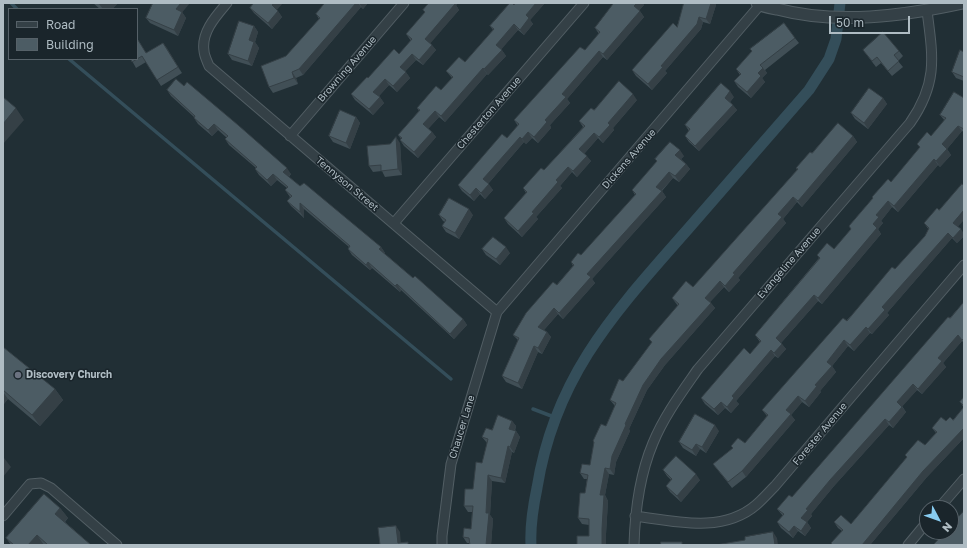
<!DOCTYPE html>
<html>
<head>
<meta charset="utf-8">
<style>
	body { margin:0 }
	#map { position:relative; width:967px; height:548px; overflow:hidden; background:#212f35; font-family:"Golos Text",sans-serif }
	canvas { display:block }
	.frame { position:absolute; inset:0; border:4px solid #afbcc3; pointer-events:none }
	.legend { position:absolute; left:8px; top:8px; width:130px; height:52px; box-sizing:border-box; background:#1a252b; border:1px solid #566168; margin:0; padding:5px 7px; list-style:none; font-size:12px; color:#afbcc3 }
	.legend li { display:flex; align-items:center; gap:8px; height:20px }
	.legend b { width:20px; border:1px solid #566168 }
	.north { position:absolute; left:919px; top:500px; width:40px; height:40px; box-sizing:border-box; background:#1a252b; border:1px solid #566168; border-radius:50%; rotate:131deg; font-size:11px; font-weight:700; line-height:16px; text-align:center; color:#afbcc3 }
	.north::after { content:''; display:block; margin:auto; width:14px; height:18px; background:#87cbf0; clip-path:polygon(50% 0,100% 100%,50% 72%,0 100%) }
	.scale { position:absolute; left:829px; top:16px; width:81px; height:18px; box-sizing:border-box; border:2px solid #afbcc3; border-top:0; padding-left:5px; font-size:12px; line-height:14px; white-space:nowrap; color:#afbcc3; -webkit-text-stroke:3px #1a252b; paint-order:stroke }
</style>
</head>
<body>
<div id="map">
<canvas width="967" height="548"></canvas>
<div class="frame"></div>
<ul class="legend">
<li><b style="height:5px;background:#344046"></b>Road</li>
<li><b style="height:11px;background:#4c5c64"></b>Building</li>
</ul>
<div class="north">N</div>
<div class="scale">50 m</div>
</div>
<script>
const g = document.querySelector('canvas').getContext('2d');
g.lineJoin = 'round';
function strokePath(path, color, width, dash) {
  g.strokeStyle = color;
  g.lineWidth = width;
  g.lineCap = dash ? 'butt' : 'round';
  g.setLineDash(dash || []);
  g.stroke(path);
}
function fillPath(path, color) {
  g.fillStyle = color;
  g.fill(path, 'evenodd');
}
function drawText(font, color, halo, rows, align = 'center') {
  g.font = font + ' "Golos Text",sans-serif';
  g.lineWidth = 3;
  g.setLineDash([]);
  g.textBaseline = 'middle';
  g.strokeStyle = halo;
  g.fillStyle = color;
  for (const [text, x, y, turn = 0] of rows) {
    g.save();
    g.translate(x, y);
    g.rotate((+turn || 0) * Math.PI / 180);
    g.textAlign = isNaN(turn) ? turn : align;
    if (halo) g.strokeText(text, 0, 0);
    g.fillText(text, 0, 0);
    g.restore();
  }
}
strokePath(new Path2D(`
	M11,3l6,6
	M69,59l382,320
	M533,409l21,8`), '#344e5a', 3.5);
strokePath(new Path2D(`
	M531,545c-1,-19 2,-38 6,-57 18,-113 79,-177 151,-259 41,-47 81,-93 121,-139l20,-31 7,-20 4,-36`), '#344e5a', 11);
const minor = new Path2D(`
	M227,3c-11,13 -26,29 -23,48 0,4 3,10 5,15l288,246
	M290,136l114,-133
	M394,223l190,-220
	M939,508l25,-29
	M3,516l27,-32 11,-1 10,5 66,57
	M635,516c39,5 87,18 121,-11 7,-6 13,-13 19,-19l189,-221
	M442,545v-9l9,-72 46,-152 263,-307
	M634,545c1,-34 6,-71 19,-102 11,-27 29,-51 45,-74l212,-246c28,-40 23,-66 17,-112
	M908,545l19,-23`);
const tertiary = new Path2D(`
	M757,3c6,4 14,5 20,6 60,16 127,7 186,-6`);
strokePath(minor, '#525e64', 11);
strokePath(tertiary, '#525e64', 13);
strokePath(minor, '#344046', 9);
strokePath(tertiary, '#344046', 11);
fillPath(new Path2D(`
	M93,3h25l-6,6h-12z
	M325,3h43l-5,6 -2,-2 -58,68 -7,3 2,6 -25,9 -4,-6 17,-31 33,-37 -3,-5z
	M429,3h29l-2,2 3,5 -29,33 6,7 -13,15 -7,-5 -11,11 5,7 -13,14 -8,-7 -10,11 5,7 -11,12 -18,-15 -4,-6 17,-16 31,-24 12,-13 -5,-7 19,-21 -2,-3z
	M515,3h30l-15,17 3,4 -9,11 -6,-5 -17,19 5,7 -18,19 -1,-1 -42,48 -6,-5 -11,12 4,3 4,5 -18,21 -14,-12 -4,-6 1,-1 -3,-4 21,-24 -2,-3 24,-18 11,-12 -6,-7 19,-9 28,-32 -3,-4z
	M614,3h28l2,2 -5,5 5,7 -37,43 -4,-3 -36,42 3,4 -20,22 1,3 -13,15 -6,-5 -6,6 -2,-2 -36,42 5,6 -8,9 -5,-5 -6,7 -12,-10 -4,-6 49,-47 11,-12 -4,-6 71,-70 14,-16 -4,-6z
	M684,3h31l1,2 -6,19 -7,-2 -2,7 -36,42 2,2 -15,17 -16,-14 -4,-6 45,-43z
	M250,8l27,2 5,7 -10,12 -18,-16z
	M182,12l4,6 -8,18 -28,-13 -4,-5z
	M254,26l4,6 -3,10 4,6 -7,18 -20,-6 -4,-6z
	M795,38l4,5 -34,27 2,3 -5,5 3,4 -14,16 -13,-11 -4,-6 6,-6 -4,-6z
	M138,40l8,13 17,-10 19,30 -21,13 -15,-24 -10,6 -5,-9z
	M863,50l36,1 4,5 -5,5 5,6 -11,9 -11,-13 -5,4z
	M964,52v29l-8,-3 -4,-6z
	M167,90l124,84 -2,3 11,9 81,61 4,6h-1l29,25 50,41 4,6 -13,14 -53,-49 -1,2 -28,-24 -2,2 -18,-15 -4,-6 1,-2 -45,-38v9l-13,-12 -4,-5 3,-4 -5,-7 2,-2 -10,-8 -6,6 -12,-11 -4,-6 1,-1 -27,-23 -4,-6 2,-1 -9,-8 -6,6 -14,-12 -4,-6v-1l-23,-21z
	M734,97l-4,5 7,8 -38,41 -10,-9 -4,-6 4,-5 -4,-6z
	M883,98l4,6 -19,25 -13,-10 -4,-6z
	M964,98v34l-2,-1 -15,18 4,6 -11,12 -2,-2 -40,47 -6,-5 -11,14 2,2 -5,6 3,5 -59,70 -4,-3 -37,42 5,6 -8,9 -3,-2 -39,45 3,3 -8,9 -6,-5 -7,7 -13,-11 -4,-6 49,-44 10,-12 -5,-7 64,-77 -2,-3 17,-6 17,-20 -2,-3 24,-28 -1,-1 19,-15 29,-34 -3,-4 14,-8 14,-15 -5,-6z
	M637,100l-24,28 1,2 -11,13 -5,-5 -14,16 7,7 -14,16 -5,-5 -12,14 2,2 -26,29 2,2 -16,18 -14,-13 -4,-6 22,-25 -3,-5 21,-18 39,-43 -4,-6 15,-11z
	M356,117l4,6 -10,26 -17,-7 -4,-6z
	M853,136l4,6 -55,65 -5,-5 -14,17 3,4 -48,55 2,2 -11,12 -5,-5 -14,15 5,6 -50,57 -18,25 -18,39 1,2 -14,31 -2,13 -5,-1 -4,21 3,6 -2,33v11h-29l12,-9v-11l-7,-1 -4,-6 7,-25 2,-14h-3l-4,-6 10,-8 4,-22 -1,-2 13,-15 9,-20 -5,-6 42,-57 -3,-4 29,-33 -6,-8 21,-11 104,-117 -1,-2 16,-15z
	M400,143l2,32 -17,2 -3,-6 -9,1 -4,-6z
	M684,156l-3,3 5,5 4,5 -11,13 -6,-4 -11,13 4,6 -74,82 3,4 -32,36 -5,-5 -14,16 3,2 4,5 -9,17 -4,-2 -16,37 -16,-7 -4,-6 16,-36 -5,-5 60,-69 -2,-4 10,-7 54,-60 -3,-5 25,-28 -2,-3z
	M439,215h34l-14,24 -13,-7 -4,-6 3,-4 -2,-1z
	M924,223l34,4 6,7v2l-7,7 -5,-5 -65,75 2,2 -17,19 -2,-1 -16,18 -6,-5 -16,20 4,6 -16,19 1,1 -12,15 -7,-5 -11,13 4,5 -49,57 -14,11 -19,-24 20,-16 -2,-2 14,-3 22,-27 -5,-6 133,-141 30,-33 4,-6z
	M482,249l28,4 -10,12 -14,-10z
	M964,302v41l-2,-2 -19,22 3,4 -24,27 -5,-4 -15,16 4,6 -13,16 -4,-3 -55,61 -23,28 1,2 -5,6 4,6 -6,8 -7,-5 -5,7 -12,-10 -4,-6 6,-6 -6,-7 15,-12z
	M3,347l52,42 8,11 -23,26 -32,-27 -5,6z
	M964,397v41l-37,39 -57,68h-38l-1,-2 11,-12 -4,-3 -4,-6 17,2 56,-67 -2,-2 20,-10 11,-12 -4,-5 14,-7 7,-1 11,-12 -4,-6z
	M512,421l4,5 -1,5h1l4,6 -6,16 -2,-1 -7,31 -13,-2 -2,34 3,4 -2,26h-21l-1,-2h-2l-4,-6 8,-8 1,-17h-4l-4,-6 9,-17 9,-26 5,-20 -5,-6 10,-7z
	M719,431l-13,22 -6,-4 -4,7 -13,-8 -4,-6z
	M663,470l37,10 -19,22 -11,-10 -4,-6 5,-6 -4,-4z
	M60,508l8,10 -3,4 26,23h-80l-5,-7z`), '#414f56');
fillPath(new Path2D(`
	M100,3h18l-6,6h-9l-4,-5z
	M181,3h9l-10,12 -4,-6z
	M274,3h9l-7,8 -4,-6z
	M356,3h2l3,4 -58,68 -4,-6z
	M359,3h9l-5,6z
	M453,3h5l-2,2 3,5 -30,35 -4,-6z
	M536,3h9l-15,17 3,4 -9,11 -4,-5 6,-15z
	M637,3h5l2,2 -6,7 -4,-6z
	M711,3h4l1,2 -6,19 -4,-5z
	M278,11l4,6 -10,12 -4,-6z
	M640,11l4,6 -37,43 -4,-6z
	M182,12l4,6 -8,18 -4,-6z
	M699,17l4,5 -2,7 -36,42 2,2 -15,17 -4,-6 13,-18z
	M514,24l4,6 -18,21 -4,-6z
	M254,26l4,6 -3,10 4,6 -7,18 -4,-5 1,-21z
	M163,43l4,5 15,25 -4,-6z
	M432,45l4,5 -13,15 -4,-5z
	M502,50l4,6 -18,19 -4,-6z
	M599,51l4,6 -36,42 3,4 -20,22 1,3 -13,15 -4,-6 28,-43z
	M412,54l4,6 -12,13 -4,-6z
	M483,68l4,6 -42,48 -4,-6z
	M763,68l4,5 -5,5 3,4 -14,16 -4,-6 11,-19z
	M292,72l4,6 2,6 -4,-6z
	M406,72l4,6 -13,14 -4,-6z
	M385,79l4,6 -12,13 -4,-6z
	M730,91l4,6 -5,6 -4,-5z
	M633,94l4,6 -24,28 1,2 -11,13 -4,-6 9,-14z
	M380,97l4,6 -11,12 -4,-6z
	M883,98l4,6 -19,25 -4,-6z
	M733,105l4,5 -38,41 -4,-5z
	M16,108l8,12 -21,24v-20z
	M435,111l4,6 -12,13 -4,-6z
	M356,117l4,6 -10,26 -4,-6z
	M214,124l4,6 -6,6 -4,-6z
	M958,126l4,5 -15,18 4,6 -11,12 -4,-6 6,-17z
	M432,132l4,5 -18,21 -4,-6z
	M528,132l4,6 -6,6 -4,-5z
	M594,133l4,5 -15,17 -4,-6z
	M853,136l4,6 -55,65 -4,-6z
	M396,137l4,6 2,32 -4,-6z
	M520,137l4,5 -37,43 -4,-6z
	M680,150l4,6 -5,5 -4,-6z
	M587,156l4,5 -14,16 -4,-6z
	M934,159l4,6 -40,47 -4,-6z
	M686,164l4,5 -11,13 -4,-6z
	M568,167l4,5 -12,14 2,2 -26,29 2,2 -16,18 -4,-6 14,-19 24,-32z
	M287,168l4,6 -4,4 -4,-6z
	M669,172l4,6 -13,14 -4,-5z
	M273,174l4,6 -6,6 -4,-6z
	M489,184l4,6 -8,9 -4,-6z
	M476,188l4,6 -6,7 -4,-6z
	M662,191l4,6 -74,82 3,4 -32,36 -4,-6 28,-39z
	M793,197l4,5 -14,17 3,4 -48,55 2,2 -11,12 -4,-6 8,-13 45,-59z
	M888,201l4,6 -11,14 2,2 -5,6 3,5 -59,70 -4,-6 55,-74 3,-9z
	M300,203l4,6v9l-4,-6z
	M469,209l4,6 -14,24 -4,-6z
	M964,210v10l-7,8 -4,-5z
	M961,229l3,5v2l-7,7 -4,-5z
	M948,233l4,5 -65,75 2,2 -17,19 -4,-5 14,-22z
	M381,247l4,6 -2,2 -4,-6z
	M506,247l4,6 -10,12 -4,-6z
	M368,262l4,6 -2,2 -4,-5z
	M720,281l4,6 -15,16 -4,-5z
	M397,284l4,6 -1,2 -5,-6z
	M814,295l4,6 -38,43 -4,-6z
	M711,303l4,5 -50,57 -18,25 -18,39 1,2 -14,31 -2,13 -4,-6 2,-13 13,-32 18,-39 18,-26z
	M554,308l4,6 -16,18 -4,-5z
	M463,319l4,6 -13,14 -4,-5z
	M866,327l4,6 -16,18 -4,-6z
	M547,332l4,5 -9,17 -4,-6z
	M958,335l4,6 -19,22 3,4 -24,27 -4,-5 20,-31z
	M844,340l4,6 -16,20 4,6 -16,19 1,1 -12,15 -4,-6 10,-16 12,-23z
	M782,344l4,5 -8,9 -4,-5z
	M534,346l4,6 -16,37 -4,-6z
	M771,350l4,6 -39,45 3,3 -8,9 -4,-6 5,-11z
	M913,384l4,6 -16,18 -4,-6z
	M55,389l8,11 -23,26 -8,-11z
	M3,392l5,7 -5,6z
	M798,396l4,6 -11,13 4,5 -49,57 -4,-6 44,-61z
	M721,402l4,6 -7,7 -4,-6z
	M902,407l4,5 -13,16 -4,-6z
	M885,419l4,6 -55,61 -23,28 1,2 -7,8 -4,-6 5,-9 24,-29z
	M512,421l4,5 -3,8 -4,-5z
	M715,425l4,6 -13,22 -4,-6z
	M964,428v10l-37,39 -57,68h-8l61,-74z
	M516,431l4,6 -6,16 -4,-6z
	M696,444l4,5 -4,7 -4,-6z
	M508,446l4,6 -7,31 -4,-5z
	M4,458l7,9 -8,10v-18z
	M605,468l4,6 -4,21 3,6 -2,33v11h-4l-2,-50z
	M696,474l4,6 -19,22 -4,-6z
	M488,475l4,6 -2,34 3,4 -2,26h-5v-32z
	M60,508l8,10 -6,6 -7,-10z
	M807,522l4,6 -6,8 -4,-5z
	M396,526l4,6 1,13 -3,-2z
	M794,526l4,5 -5,7 -4,-6z
	M773,532l4,6 1,7h-3z
	M37,535l7,10h-16z`), '#354046');
const building = new Path2D(`
	M153,3h28l-5,6 6,3 -8,18 -28,-12z
	M254,3h20l-2,2 6,6 -10,12 -18,-15z
	M325,3h31l-57,66 -7,3 2,6 -25,9 -8,-21 25,-10 34,-38 -4,-4z
	M429,3h25l1,1 -30,35 7,6 -13,15 -7,-6 -12,13 6,5 -13,14 -8,-7 -12,13 7,5 -11,12 -18,-15 16,-17 1,1 26,-29 5,5 13,-15 -6,-5 19,-22 -2,-2z
	M510,3h2l2,2 1,-2h21l-10,12 3,3 -9,12 -6,-6 -18,21 6,5 -18,19 -1,-1 -42,48 -6,-5 -12,13 9,8 -18,20 -14,-12 2,-2 -4,-3 22,-25 -3,-2 19,-22 5,4 12,-13 -7,-6 13,-14 6,5 29,-33 -4,-3z
	M614,3h23l-3,3 6,5 -37,43 -4,-3 -37,43 4,3 -21,23 2,2 -13,15 -6,-5 -6,7 -2,-2 -37,42 6,5 -8,9 -5,-5 -6,7 -12,-10 44,-51 5,4 12,-14 -5,-4 66,-73 5,3 15,-18 -5,-4z
	M684,3h27l-5,16 -7,-2 -2,7 -36,42 2,1 -15,17 -16,-14 41,-47 4,4z
	M239,21l15,5 -5,14 5,2 -6,19 -20,-7z
	M784,23l11,15 -35,27 3,3 -5,5 3,3 -14,16 -13,-11 7,-7 -5,-5 16,-18 -2,-2z
	M883,32l16,19 -5,4 5,6 -11,10 -11,-14 -5,4 -9,-11z
	M137,40h1l8,13 17,-10 15,24 -21,13 -15,-24 -10,6 -1,-3h6z
	M960,50l4,2v25l-12,-5z
	M176,79l8,7 3,-4 51,43 49,43 -4,4 17,14 4,-3 77,64 -2,2 34,29 2,-2 48,43 -13,15 -53,-50 -2,2 -27,-24 -2,3 -18,-16 2,-3 -50,-43v9l-13,-11 5,-5 -7,-6 3,-3 -15,-13 -6,6 -12,-11 2,-2 -32,-28 3,-3 -14,-12 -6,6 -14,-12 1,-2 -28,-26z
	M619,81l14,13 -25,29 2,2 -11,12 -5,-4 -15,16 8,7 -14,15 -5,-4 -12,13 2,2 -26,30 2,1 -16,18 -14,-13 23,-26 -4,-4 18,-20 3,2 41,-44 -6,-5 12,-13 3,2z
	M721,83l9,8 -5,7 8,7 -38,41 -10,-10 5,-7 -5,-4z
	M869,88l14,10 -19,25 -13,-10z
	M954,92l10,6v31l-6,-3 -16,18 5,5 -11,12 -2,-2 -40,47 -6,-5 -12,14 3,2 -6,7 4,4 -59,70 -4,-3 -38,43 6,6 -8,9 -3,-3 -39,46 2,2 -7,9 -6,-5 -7,7 -13,-11 43,-50 6,6 11,-13 -6,-6 65,-77 -3,-3 10,-12 7,6 17,-20 -2,-3 24,-28 -1,-1 16,-18 3,3 29,-35 -3,-3 10,-12 4,4 15,-18 -6,-3z
	M3,97l13,11 -13,16z
	M340,110l16,7 -10,26 -17,-7z
	M838,123l15,13 -55,65 -5,-4 -15,17 4,3 -49,56 2,1 -10,12 -5,-5 -15,17 6,5 -50,56 -18,26 -18,39 1,1 -14,31 -2,13 -5,-1 -5,27h4l-2,34v16h-25v-9h12v-17l-11,-1 2,-25h5l3,-18 -8,-2 2,-9 8,1 4,-23 -1,-1 8,-17 5,2 10,-23 -6,-3 9,-21 4,2 29,-39 -3,-3 30,-35 -7,-6 14,-17 7,6 105,-118 -2,-1 14,-16 2,1z
	M396,137l2,32 -17,2v-6l-12,1 -2,-20 23,-2z
	M670,142l10,8 -5,5 11,9 -11,12 -6,-4 -13,15 6,4 -75,83 4,3 -32,36 -5,-5 -16,19 9,5 -9,16 -4,-2 -16,37 -16,-7 17,-38 -6,-3 13,-22 27,-31 4,3 17,-20 -3,-3 7,-9 3,2 55,-61 -4,-4 25,-29 -2,-2z
	M962,184l2,2v-1v25l-11,13 8,6 -8,9 -5,-5 -66,74 3,3 -17,19 -2,-2 -16,18 -6,-5 -17,22 5,4 -17,19 2,1 -12,15 -7,-5 -12,14 5,4 -49,57 -14,11 -15,-18 20,-16 -2,-2 7,-8 7,5 23,-28 -6,-5 81,-92 4,3 45,-54 3,2 30,-33 4,-8 -5,-5 13,-15 2,2z
	M449,198l20,11 -14,24 -13,-7 4,-6 -7,-5z
	M493,237l13,10 -10,12 -14,-10z
	M964,302v36l-2,2 -4,-5 -20,23 4,3 -24,28 -5,-5 -16,18 5,5 -13,15 -4,-3 -55,61 -24,29 2,1 -7,8 6,4 -6,9 -7,-5 -5,6 -12,-10 7,-8 -7,-5 12,-14 3,2 156,-180 2,1z
	M3,347l52,42 -23,26 -29,-25z
	M964,397v9l-4,-4z
	M964,407v21l-41,43 -61,74h-29l-2,-2 12,-13 -9,-8 7,-7 10,9 56,-67 -2,-2 13,-15 7,5 12,-13 -5,-4 9,-11 5,4 4,-4 3,3z
	M695,414l20,11 -13,22 -6,-3 -4,6 -13,-8z
	M498,415l14,6 -3,8 7,2 -6,16 -2,-1 -7,32 -13,-3 -2,38h3l-3,32h-16l-1,-7 -6,-1 1,-9 7,1 2,-23h-9l1,-17h8l3,-27 6,1 6,-24 -6,-2 4,-9 6,2z
	M676,456l20,18 -19,22 -11,-10 6,-7 -9,-9z
	M44,494l16,14 -5,6 36,31h-43l-11,-10 -9,10h-14l-8,-7z
	M964,511v34h-29l-1,-1 11,-12h6v-7z
	M396,526l2,17 10,-1v3h-28l-2,-17z
	M773,532l2,13h-59l29,-5v-3z
	M661,542h21v3h-21z`);
fillPath(building, '#4c5c64');
strokePath(building, '#354046', 1);
for (const [x, y, r, color] of [
	[18,375,4,"#6b7280"]
]) {
  const dot = new Path2D();
  dot.arc(x, y, r, 0, 2 * Math.PI);
  g.fillStyle = color;
  g.fill(dot);
  strokePath(dot, '#1a252b', 1.5);
}
drawText('10px', '#afbcc3', '#1a252b', [
	["Browning Avenue",347,69,-49],
	["Chesterton Avenue",489,113,-49],
	["Dickens Avenue",629,159,-49],
	["Tennyson Street",347,184,40],
	["Evangeline Avenue",789,263,-49],
	["Chaucer Lane",462,427,-73],
	["Forester Avenue",820,434,-50]
]);
drawText('bold 10px', '#afbcc3', '#1a252b', [
	["Discovery Church",26,375]
], 'left');
</script>
</body>
</html>
